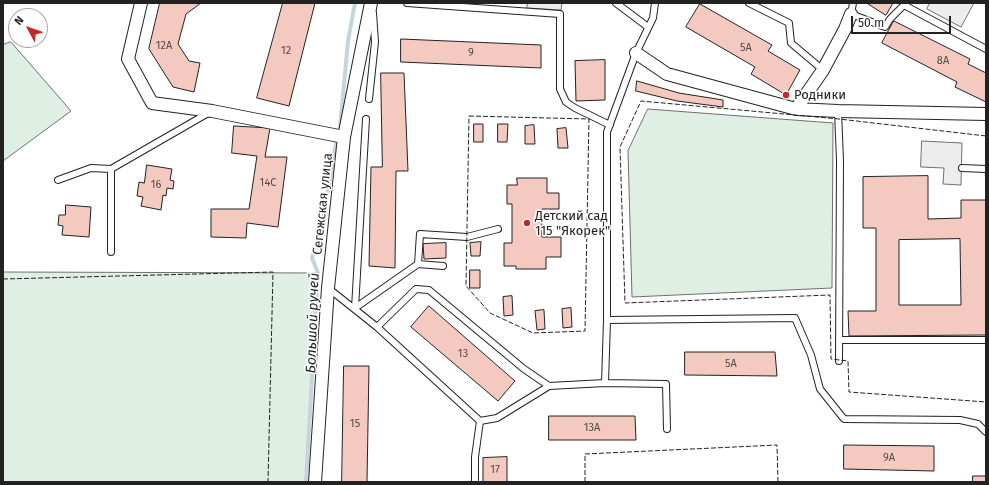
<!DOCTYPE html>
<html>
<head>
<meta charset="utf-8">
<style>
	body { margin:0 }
	#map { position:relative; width:989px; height:485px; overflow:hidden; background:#fff; font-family:"Fira Sans",sans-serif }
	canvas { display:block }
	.frame { position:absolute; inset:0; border:4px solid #222; pointer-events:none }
	.north { position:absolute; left:8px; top:8px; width:40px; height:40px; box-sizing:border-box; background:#fff; border:1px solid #a7a7a7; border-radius:50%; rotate:310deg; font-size:11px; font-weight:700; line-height:16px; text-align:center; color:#222 }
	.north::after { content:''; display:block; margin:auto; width:14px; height:18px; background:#c62828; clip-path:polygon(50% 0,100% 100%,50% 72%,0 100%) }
	.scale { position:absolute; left:851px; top:16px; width:100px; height:18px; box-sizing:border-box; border:2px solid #222; border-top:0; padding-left:5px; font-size:12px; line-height:14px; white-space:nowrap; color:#222; -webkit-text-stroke:3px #fff; paint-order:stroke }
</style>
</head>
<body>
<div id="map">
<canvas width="989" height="485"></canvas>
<div class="frame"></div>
<div class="north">N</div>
<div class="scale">50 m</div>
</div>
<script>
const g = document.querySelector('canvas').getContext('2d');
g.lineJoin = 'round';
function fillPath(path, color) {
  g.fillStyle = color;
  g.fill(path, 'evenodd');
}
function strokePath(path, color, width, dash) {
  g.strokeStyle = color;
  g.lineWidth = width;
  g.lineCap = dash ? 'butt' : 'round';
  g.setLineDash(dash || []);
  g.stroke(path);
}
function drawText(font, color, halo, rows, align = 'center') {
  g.font = font + ' "Fira Sans",sans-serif';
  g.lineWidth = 3;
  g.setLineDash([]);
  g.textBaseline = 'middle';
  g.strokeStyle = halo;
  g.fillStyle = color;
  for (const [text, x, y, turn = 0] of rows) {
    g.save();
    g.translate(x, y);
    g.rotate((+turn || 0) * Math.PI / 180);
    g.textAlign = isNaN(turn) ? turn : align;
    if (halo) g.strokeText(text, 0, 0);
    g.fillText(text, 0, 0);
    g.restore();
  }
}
const green = new Path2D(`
	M11,42l60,69 -68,50v-116z
	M648,109l185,14 -1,165 -200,9 -4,-146z
	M3,272l315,1 -12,209h-303z`);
fillPath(green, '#e0efe3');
strokePath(green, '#6f6f6f', 1);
const parking = new Path2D(`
	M528,3h34l-1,7 -34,-2z
	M930,3h44l-13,24 -34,-18z
	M922,141l40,2 -1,42 -18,-1 1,-16 -23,-1z`);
fillPath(parking, '#ededed');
strokePath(parking, '#6f6f6f', 1);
strokePath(new Path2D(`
	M340,128l8,-87 7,-38
	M306,482l12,-209 -6,-15 10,-33 14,-82`), '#c7d3dd', 4);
const building = new Path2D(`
	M160,3h41l-15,11 -8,30 11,17 11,2 -6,29 -21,-5 -24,-38z
	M283,3h32l-26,103 -32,-8z
	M867,3h26l-7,12z
	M700,4l72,41 -4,6 32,19 -14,25 -35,-21 4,-7 -69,-40z
	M894,21l76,38 -2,5 18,9v29l-31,-15 2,-5 -75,-39z
	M401,39l140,6v23l-140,-6z
	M605,60v40l-29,1 -1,-40z
	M381,73h23l4,98h-12l-1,97 -26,-2 2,-99h11z
	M637,81l42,12 44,7v7l-46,-6 -41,-10z
	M474,124h9v18h-9z
	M498,124h10l-1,18h-9z
	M534,125l1,19h-10v-18z
	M234,126l36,2 -5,29h22l-9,70 -31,-4 -1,15 -35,-1v-28h38l8,-53 -25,-3z
	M566,128l2,20h-10l-1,-19z
	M147,165l25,4 -2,11 4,1 -1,8 -6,-1 -1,8 -3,-1 -2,15 -20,-4 2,-9 -6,-1 2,-14 5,1z
	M928,176v43l33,-1v-18h25v135l-137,1 -1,-25h28v-83h-13v-51zM960,239l1,66h-62v-65z
	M517,178h30v15h12v16h-17v28h19v20h-15v12h-30v-3h-12v-23h8v-39h-5v-19h10z
	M66,205l25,2 -2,30 -27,-2 1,-9 -5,-1 1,-10h6z
	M481,242l-1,14h-9l-1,-13z
	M446,243v15l-22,1 -1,-15z
	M470,270h10v18h-10z
	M512,296l1,19 -9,1 -1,-19z
	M429,306l86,75 -17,20 -87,-74z
	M571,308l1,19 -9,1 -1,-19z
	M544,310l1,19 -8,1 -2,-19z
	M685,352h90l2,24 -92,-1z
	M344,366h25l-2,116h-25z
	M549,416h86l1,24h-87z
	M844,445l90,1v25l-90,-2z
	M507,457v25h-24v-24z
	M973,476h13v6h-13z`);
fillPath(building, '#f3c9c0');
strokePath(building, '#222', 1);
const service = new Path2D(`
	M407,3l153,11v75l6,13 9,6 35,17
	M616,3l32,24
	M749,3l40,20 2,20 32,27
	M853,3l-2,11 34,13 5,-8 14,-14 82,44
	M369,99l6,-57 -2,-29
	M838,111l2,50 -1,200
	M962,168l24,1
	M58,180l33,-12 20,1 99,-57
	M111,252v-83
	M418,264l25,2
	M328,288l49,39 103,94 17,-3 52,-32 56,-3 61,1 1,45
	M355,308l11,-189
	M355,308l63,-44 2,-30 47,3 31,-8
	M607,320l188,-2 16,37 9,34 24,30 116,1 18,4 8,8
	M377,327l39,-38 13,1 95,79 25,17
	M839,340h147
	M605,383l2,-63v-188l29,-79 17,-35 2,-15
	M475,482v-25l5,-36`);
const minor = new Path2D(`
	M141,3l-13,56 24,44 60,8 132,26
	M636,53l31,21 129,35 42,2 148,3
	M796,109l27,-39 22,-41 6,-15
	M315,482l13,-194 16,-151 27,-134`);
strokePath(service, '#222', 8);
strokePath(minor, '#222', 14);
strokePath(service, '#fff', 6);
strokePath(minor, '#fff', 12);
strokePath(new Path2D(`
	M469,116l120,3 -4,212 -52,2 -43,-20 -24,-27z
	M986,136l-147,-17 -198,-18 -21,46 5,156 205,-8 1,64 17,2 1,31 137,10
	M3,279l270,-7 -5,210
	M585,482v-28l192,-9 1,37`), '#222', 1, [5, 2]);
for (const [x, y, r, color] of [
	[786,95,4,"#c62828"],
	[527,223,4,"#c62828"]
]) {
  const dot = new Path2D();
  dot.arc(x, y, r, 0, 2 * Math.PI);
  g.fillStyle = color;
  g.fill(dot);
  strokePath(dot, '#fff', 1.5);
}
drawText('11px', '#564c4a', null, [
	["12А",164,46],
	["5А",746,48],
	["12",286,51],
	["9",471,53],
	["8А",943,61],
	["14С",268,183],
	["16",156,185],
	["13",463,354],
	["5А",731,364],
	["15",355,424],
	["13А",592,428],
	["9А",889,458],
	["17",495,470]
]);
drawText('13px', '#222', '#fff', [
	["Родники",794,95],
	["Детский сад",535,216],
	["115 \"Якорек\"",535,231]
], 'left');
drawText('13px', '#222', '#fff', [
	["Сегежская улица",323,204,-84]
]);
drawText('italic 14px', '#222', '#fff', [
	["Большой ручей",313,323,-88]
]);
</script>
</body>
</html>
